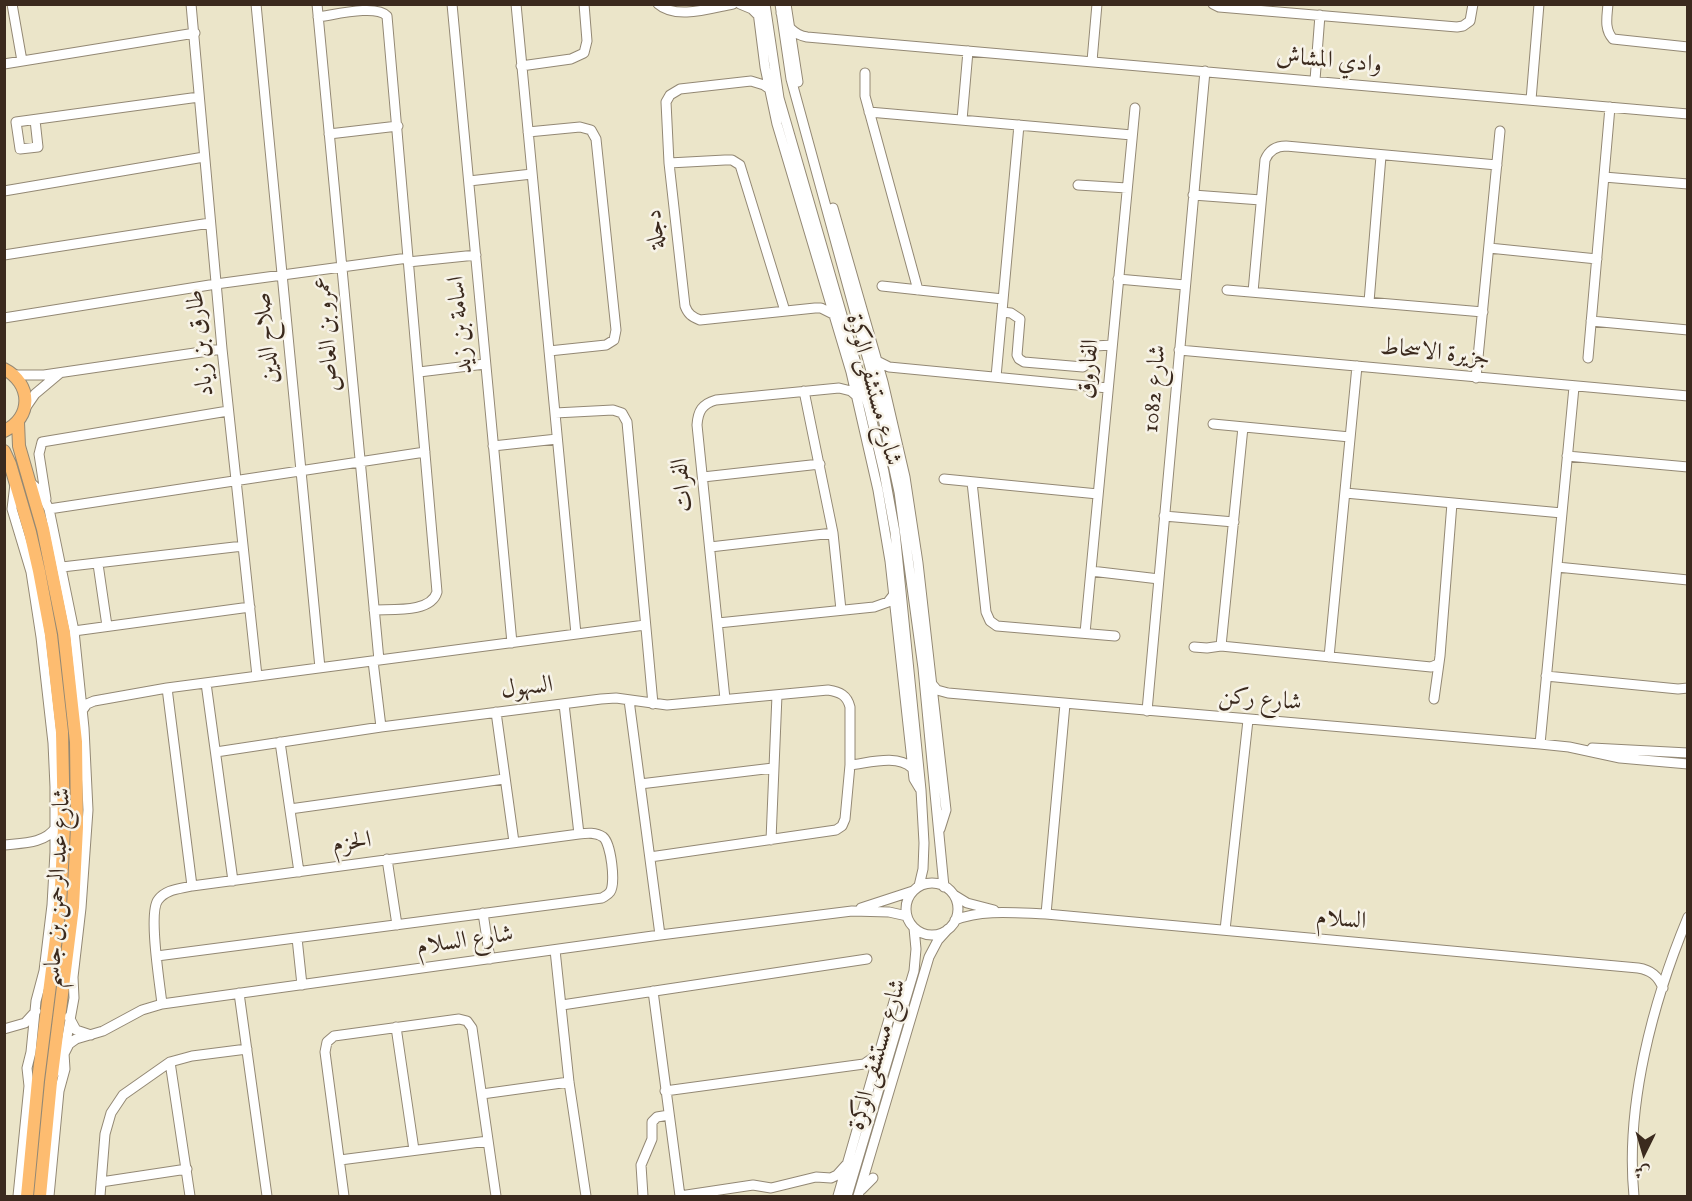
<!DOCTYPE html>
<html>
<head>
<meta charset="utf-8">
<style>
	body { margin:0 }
	#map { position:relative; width:1692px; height:1201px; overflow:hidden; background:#ebe5c9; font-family:"IM FELL English",Amiri,serif }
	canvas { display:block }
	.frame { position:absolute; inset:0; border:6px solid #3b2a1e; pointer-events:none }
	.north { position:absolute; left:1614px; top:1123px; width:60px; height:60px; -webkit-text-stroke:4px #f7f3e8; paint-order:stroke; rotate:185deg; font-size:16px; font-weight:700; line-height:24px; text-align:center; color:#3b2a1e }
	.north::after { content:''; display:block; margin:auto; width:21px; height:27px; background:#3b2a1e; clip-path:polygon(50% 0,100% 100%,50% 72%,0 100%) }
</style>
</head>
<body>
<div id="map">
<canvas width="1692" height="1201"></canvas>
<div class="frame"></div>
<div class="north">ش</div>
</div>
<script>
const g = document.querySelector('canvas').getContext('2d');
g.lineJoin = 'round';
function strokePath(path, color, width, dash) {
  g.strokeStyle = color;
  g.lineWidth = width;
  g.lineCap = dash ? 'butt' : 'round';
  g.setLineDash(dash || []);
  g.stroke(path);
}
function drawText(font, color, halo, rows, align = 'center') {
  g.font = font + ' "IM FELL English",Amiri,serif';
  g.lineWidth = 5;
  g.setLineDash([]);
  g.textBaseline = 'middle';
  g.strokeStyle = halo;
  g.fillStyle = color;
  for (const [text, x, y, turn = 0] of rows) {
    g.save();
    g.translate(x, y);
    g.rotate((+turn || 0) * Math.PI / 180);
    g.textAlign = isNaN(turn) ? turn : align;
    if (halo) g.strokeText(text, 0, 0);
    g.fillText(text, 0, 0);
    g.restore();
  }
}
const minor = new Path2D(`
	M12,4l10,57
	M191,4l31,345 35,327
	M256,4l64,664
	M317,4l62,656
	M452,4l60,639
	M516,4l60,630
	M658,4c18,16 53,4 75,0
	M740,4l12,5 6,6
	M757,4l8,63 12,57 74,248 27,118 12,71 24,218 6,10
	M765,4l14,94 90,310 15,64 11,60 26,258 3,53 -1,26 -4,17
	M780,4l11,75 88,321 20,92 24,176 21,219
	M786,4l12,78
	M1213,4l6,3 238,20 6,-1 7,-5 3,-17
	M1608,4c-1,13 -4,25 5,35l75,8
	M781,13c7,13 11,21 26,24l881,77
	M318,17c16,-2 58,-13 69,-1l50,576c-6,21 -44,17 -63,18
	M1092,61l5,-57
	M4,64l191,-31
	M521,66l50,-7 13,-6 3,-12 -3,-37
	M865,73v23l53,194
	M1315,80l5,-65
	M771,90l-7,-5 -13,-4 -71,8 -10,6 -4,7 3,61 16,143c3,8 7,11 15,14l115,-12h6l12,6
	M1531,100l8,-96
	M869,112l263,23
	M35,120l3,27 -18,2 -4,-27 183,-25
	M962,120l6,-69
	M528,132l52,-5 11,3 5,9 20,191 -2,10 -8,5 -57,6
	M329,134l69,-8
	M669,163l56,-3h7l8,5 45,146
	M1604,177l84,7
	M469,181l63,-7
	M1078,185l49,3
	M4,191l200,-34
	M1193,195l68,5
	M833,208l50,174 22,95 13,86 28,247 -6,19
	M1489,248l108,11
	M4,255l206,-32
	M408,262l68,-7
	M1118,279l67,6
	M882,286l121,13
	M1227,290l256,22
	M1253,292l12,-132c4,-10 11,-14 21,-14l211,19
	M1369,302l12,-146
	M1002,312l9,1 9,6 -3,36 2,4 5,3 59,5c9,-4 6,-14 12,-21l17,-1
	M4,318l212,-34 192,-26
	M1591,321l97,9
	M1179,350l509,46
	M1588,358l22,-251
	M877,361l12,6 219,21
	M419,372l66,-8
	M14,375h30l178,-26
	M996,377l23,-252
	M1476,378l24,-247
	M804,391l29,142 8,77
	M26,407l9,-13 25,-21
	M555,413l58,-3 9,3 5,9 26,282
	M1213,424l137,13
	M493,446l64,-7
	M1567,456l121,11
	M703,477l117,-13
	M944,479l154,15
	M30,482l10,9 9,18 25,122 10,97 4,82 -7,98 -8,69 1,21 -10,55 1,16 -6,22 -10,105
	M972,482l14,130 4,9 7,5 118,10
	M15,484l-3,25 19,63 10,65 12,106 2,44v65l-3,53 -8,66 -8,30 -5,51 -4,16 2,18 -11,110
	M1345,493l217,20
	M46,499l-7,-45 3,-12 186,-31
	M49,509l376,-57
	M1164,516l70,6
	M710,547l123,-14
	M98,564l9,62
	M62,567l181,-21
	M1557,567l131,13
	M1091,571l68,8
	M718,623l156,-16 14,-5 7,-9
	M74,631l176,-24
	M1085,633l50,-525
	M1221,646l22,-219
	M1194,647l13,1 14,-2 210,21 7,-3
	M1329,657l28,-291
	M373,661l8,66
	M1546,676l132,13 10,-1
	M206,683l27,198
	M931,683l6,7 11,3 592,51 29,3 51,11 68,6
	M167,688l25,198
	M725,699l-28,-274c1,-14 5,-21 19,-25l123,-12 12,3 7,6
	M1434,699l6,-43 12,-153
	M629,700l31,235
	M564,704l15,130
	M82,711l5,-7 7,-3 73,-13 478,-63
	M1147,711l58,-640
	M496,712l18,130
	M280,742l19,130
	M1540,744l34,-357
	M1592,748l96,5
	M216,752l165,-25 220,-28 15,-1 51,7 161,-15c12,2 19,5 22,17v58l-5,54 -3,7 -6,4 -186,27
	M850,765c19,-2 47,-11 62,3
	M640,784l133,-16
	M290,809l214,-30
	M771,840l6,-145
	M4,845c18,-2 41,-1 52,-18
	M387,859l10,66
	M906 909a26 26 0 1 1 52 0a26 26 0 1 1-52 0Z
	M954,895l13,8 27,7
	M861,908l52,-17
	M483,913l7,46
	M1046,914l19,-210
	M955,920c28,-11 61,-7 91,-6l592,54c13,2 20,8 25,20
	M1225,930l23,-210
	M297,938l5,47
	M555,950l14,132 17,114
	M157,956l445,-58c3,-2 6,-3 8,-6 6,-8 1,-49 -7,-55 -7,-5 -16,-4 -24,-3l-387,52c-12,3 -26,3 -34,14 -10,13 2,85 4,104
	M653,991l27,205 73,-11 18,3 45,-11 15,1 6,-3 9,-10
	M239,993l28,203
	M562,1005l305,-46
	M69,1017l7,13 15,5
	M396,1027l18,123
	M4,1029l21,-6 11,-12
	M170,1062l20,134
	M54,1074l15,-30 7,-5 27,-8 39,-21 20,-6 498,-69 192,-24 37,1 18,4
	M665,1091l199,-27 13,-9
	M482,1094l87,-12
	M340,1160l148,-19
	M101,1182l86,-13
	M861,1190l12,-12
	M100,1196l5,-62 6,-21 12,-18 47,-33 22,-6 55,-7
	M344,1196l-19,-144 2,-10 7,-6 125,-17 8,2 5,7 24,168
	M643,1196l-2,-31 11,-26v-17l5,-5 12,-2
	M838,1196l57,-198 13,-13
	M847,1196l67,-225 2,-22 -2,-21
	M858,1196l71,-239 9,-17 10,-11
	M1634,1196c-9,-91 19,-195 54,-279`);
const major = new Path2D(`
	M4,369c28,14 29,49 0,62
	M18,422l1,24 24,83 21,104 12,109 1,85 -4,80 -22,175 -11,114
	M4,451l6,13 20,68 9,39 12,64 11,97 2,95 -4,79 -22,174 -11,116`);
strokePath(minor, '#938874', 11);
strokePath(major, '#938874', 14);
strokePath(minor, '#fff', 9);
strokePath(major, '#fdbc70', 12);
drawText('24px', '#3b2a1e', '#f7f3e8', [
	["وادي المشاش",1329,62,5],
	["دجلة",657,229,-96],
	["اسامة بن زيد",462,325,-95],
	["عمرو بن العاص",329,334,-95],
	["صلاح الدين",268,338,-95],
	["طارق بن زياد",202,343,-96],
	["جزيرة الاسحاط",1435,354,6],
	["الفاروق",1090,369,-85],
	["شارع 1082",1156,389,-85],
	["شارع مستشفى الوكرة",872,390,75],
	["الفرات",684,485,-96],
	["السهول",527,689,-7],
	["شارع ركن",1260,701,5],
	["الحزم",352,844,-8],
	["شارع عبد الرحمن بن جاسم",59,888,-87],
	["السلام",1341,921,5],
	["شارع السلام",465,942,-8],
	["شارع مستشفى الوكرة",879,1055,-74]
]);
</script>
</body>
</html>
